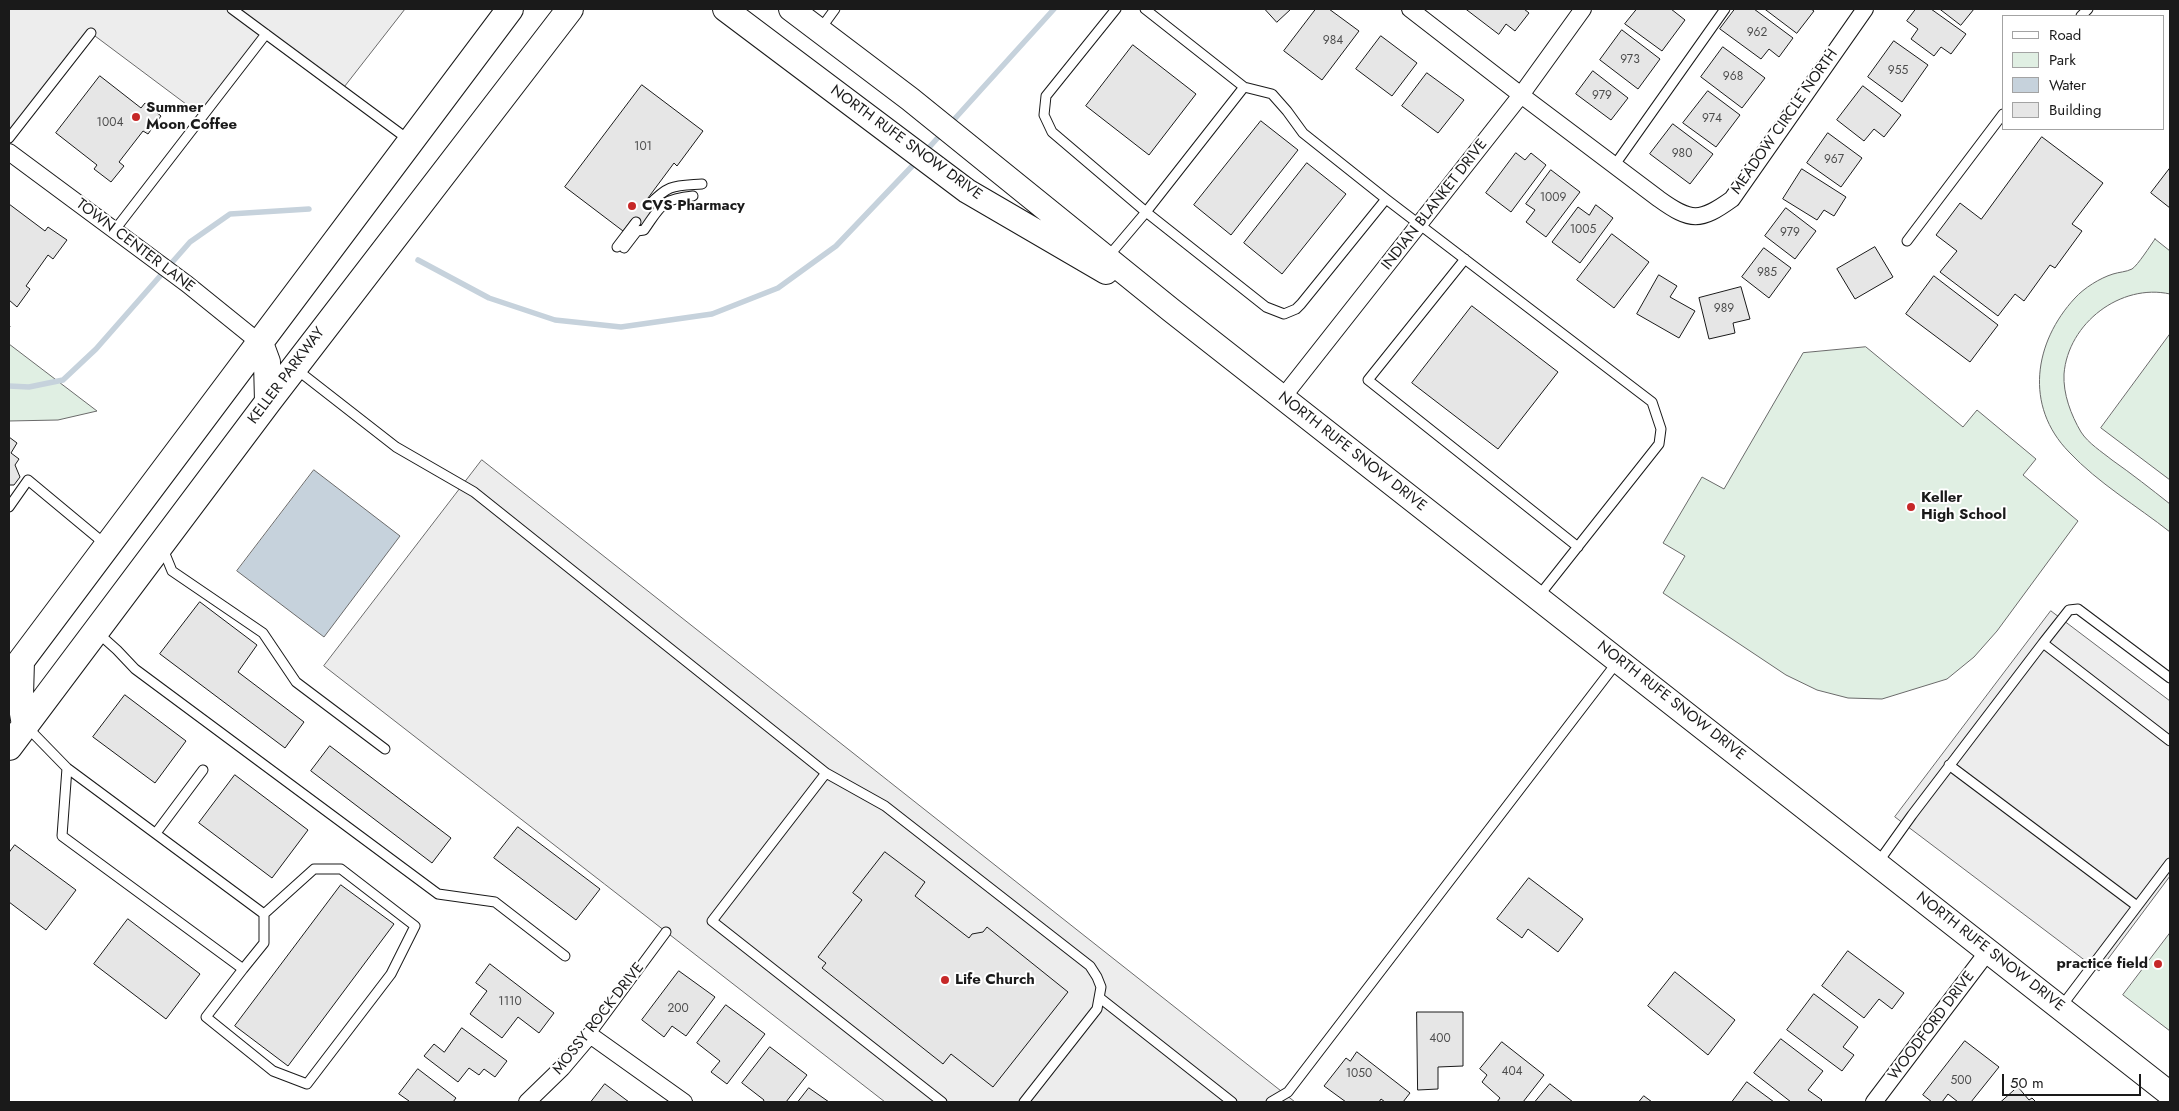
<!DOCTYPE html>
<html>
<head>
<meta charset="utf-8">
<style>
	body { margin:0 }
	#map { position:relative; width:2179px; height:1111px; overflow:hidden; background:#fff; font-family:Jost,sans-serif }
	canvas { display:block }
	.frame { position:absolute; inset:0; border:10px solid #1a1a1a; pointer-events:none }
	.legend { position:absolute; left:2002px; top:15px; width:162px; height:115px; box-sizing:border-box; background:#fff; border:1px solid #a3a3a3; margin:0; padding:6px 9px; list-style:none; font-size:15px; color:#1a1a1a }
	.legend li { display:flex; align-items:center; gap:10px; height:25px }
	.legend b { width:25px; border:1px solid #a3a3a3 }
	.scale { position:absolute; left:2002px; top:1074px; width:139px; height:22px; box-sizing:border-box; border:2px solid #1a1a1a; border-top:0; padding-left:6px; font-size:15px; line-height:18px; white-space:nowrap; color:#1a1a1a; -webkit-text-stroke:4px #fff; paint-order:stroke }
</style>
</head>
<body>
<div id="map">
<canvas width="2179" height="1111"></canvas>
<div class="frame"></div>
<ul class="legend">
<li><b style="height:6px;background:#fff"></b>Road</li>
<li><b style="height:14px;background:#e0efe3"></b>Park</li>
<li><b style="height:14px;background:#c6d2dc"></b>Water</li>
<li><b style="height:14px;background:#e6e6e6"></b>Building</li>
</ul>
<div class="scale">50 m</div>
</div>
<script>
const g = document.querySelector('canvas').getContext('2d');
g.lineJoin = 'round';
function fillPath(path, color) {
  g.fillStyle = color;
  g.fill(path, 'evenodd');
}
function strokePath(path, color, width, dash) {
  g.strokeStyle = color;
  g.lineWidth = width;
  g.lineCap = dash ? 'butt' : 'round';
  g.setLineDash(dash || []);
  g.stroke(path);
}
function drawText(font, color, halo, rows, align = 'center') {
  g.font = font + ' Jost,sans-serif';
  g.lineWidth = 4;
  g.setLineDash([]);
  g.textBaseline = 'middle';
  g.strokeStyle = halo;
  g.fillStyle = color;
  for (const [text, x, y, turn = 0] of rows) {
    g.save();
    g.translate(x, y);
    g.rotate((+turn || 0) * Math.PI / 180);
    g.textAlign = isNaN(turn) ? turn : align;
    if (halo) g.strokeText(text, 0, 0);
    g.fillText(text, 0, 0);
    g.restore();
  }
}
const green = new Path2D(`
	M2155,239l15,12v43c-49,-11 -102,29 -106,80 -1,20 7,41 17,58 7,11 21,20 31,28 20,14 39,29 58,44v28c-33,-26 -72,-49 -101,-80 -45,-46 -35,-110 6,-154 9,-10 25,-20 38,-24 6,-2 13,-2 19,-5 6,-4 18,-23 23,-30z
	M2170,334v146l-69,-52z
	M9,344l88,67 -39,9 -49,1z
	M1866,347l97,80 14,-17 59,49 -13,16 55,46 -81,110 -23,26 -27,22 -65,20 -34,-1 -31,-8 -31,-15 -123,-82 22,-37 -22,-13 39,-66 22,12 79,-136z
	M2170,933v98l-47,-36z`);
fillPath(green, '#e0efe3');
strokePath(green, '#6a6a6a', 1);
const parking = new Path2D(`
	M9,9h396l-64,82 -76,-57 -63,82 -111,-83 -82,105z
	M482,460l813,642h-410l-561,-436z
	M2051,611l119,90v175l-71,95 -204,-154z`);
fillPath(parking, '#ededed');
strokePath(parking, '#6a6a6a', 1);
const water = new Path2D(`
	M314,470l86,66 -76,101 -87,-66z`);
fillPath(water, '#c6d2dc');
strokePath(water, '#6a6a6a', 1);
strokePath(new Path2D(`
	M950,124l104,-115
	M925,152l17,-19
	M418,260l71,38 66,22 66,7 91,-13 66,-26 58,-42 81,-85
	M9,386l20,1 34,-7 33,-31 94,-107 40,-28 79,-5`), '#c6d2dc', 5.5);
const building = new Path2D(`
	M1265,9h26l-14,13z
	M1316,9h13l30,22 -37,49 -38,-29z
	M1466,9h58l5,4 -14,18 -9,-7 -7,10z
	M1637,9h34l14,11 -23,31 -37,-27z
	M1735,9h19l39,29 -14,19 -10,-8 -8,10 -41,-30z
	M1765,9h46l3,2 -17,22z
	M1916,9h15l35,25 -15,20 -10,-7 -7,9 -23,-17 7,-10 -11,-8z
	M1940,9h34l-13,16z
	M1622,30l38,29 -22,30 -38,-29z
	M1381,36l36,27 -25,33 -36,-27z
	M1894,41l34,24 -26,37 -34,-25z
	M1133,45l63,49 -47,61 -63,-49z
	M1723,47l42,31 -23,30 -41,-31z
	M1593,71l35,27 -17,22 -35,-26z
	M1427,73l37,27 -26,33 -36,-27z
	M100,76l41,32 4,-5 16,13 -13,18 -5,-3 -24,31 5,4 -13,16 -17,-13 3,-4 -41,-32z
	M642,85l61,46 -26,35 -3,-3 -29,39 11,9 -12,16 -12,-8 -9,12 -58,-44z
	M1863,86l38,29 -17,22 -10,-8 -10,12 -27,-21z
	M1708,91l32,24 -24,32 -33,-24z
	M1261,121l37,29 -67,85 -37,-30z
	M1673,124l40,30 -23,30 -40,-30z
	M1828,133l34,25 -21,29 -34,-24z
	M2042,137l61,46 -31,41 10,7 -27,37 -5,-3 -26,36 -9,-7 -17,22 -58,-44 17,-21 -21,-16 24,-32 21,16z
	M1516,153l9,7 6,-7 15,12 -35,47 -25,-19z
	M1307,163l39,31 -64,80 -38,-31z
	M2170,168v40l-19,-15z
	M1802,169l44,28 -12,19 -10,-6 -7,10 -34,-21z
	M1551,170l29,22 -34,45 -20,-15 9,-12 -9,-6z
	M9,204l36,27 3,-4 19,13 -14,19 -5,-4 -22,31 4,3 -13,18 -8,-7z
	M1596,205l17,13 -33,45 -28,-21 26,-35 11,8z
	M1786,208l30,23 -21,28 -30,-23z
	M1612,234l37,28 -35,46 -37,-28z
	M1875,247l18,30 -38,22 -18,-30z
	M1764,248l27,20 -22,30 -27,-21z
	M1659,275l18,11 -7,11 25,14 -16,27 -42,-24z
	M1934,276l64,49 -28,37 -64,-48z
	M1741,287l9,32 -17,4 2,10 -26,6 -10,-41z
	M1472,306l86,66 -60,77 -86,-66z
	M9,437l8,6 -6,10 8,6 -4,6 5,12 -6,8h-5z
	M200,602l57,43 -19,27 66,50 -19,26 -125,-94z
	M125,695l61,46 -31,42 -62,-46z
	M330,746l121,92 -19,25 -121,-92z
	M235,775l73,55 -36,48 -73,-55z
	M518,827l82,62 -24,31 -82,-62z
	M15,845l61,45 -30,40 -37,-28v-49z
	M885,852l40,30 -10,14 54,42 3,-4 11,-2 4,-5 81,65 -75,95 -42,-33 -8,10 -121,-96 4,-5 -8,-6 44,-57 -9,-7z
	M1529,878l54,41 -25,33 -30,-23 -6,9 -25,-19z
	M341,885l53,39 -106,142 -53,-40z
	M128,919l72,55 -34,45 -72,-55z
	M1848,951l56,42 -12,16 -13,-10 -15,19 -42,-32z
	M490,964l64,49 -15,20 -21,-16 -16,21 -32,-24 17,-23 -11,-8z
	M679,971l36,26 -29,39 -14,-10 -8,11 -22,-17z
	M1675,972l60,48 -27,35 -60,-49z
	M1814,994l44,33 -15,20 11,8 -12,16 -55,-41z
	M726,1005l39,29 -38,50 -16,-12 9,-11 -23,-18z
	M1417,1012h46v54l-25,1v22l-20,1z
	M462,1028l45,33 -12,16 -11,-8 -5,6 -10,-7 -11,14 -34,-26 10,-12 10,8z
	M1781,1039l42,32 -15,19 14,10 -2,2h-29l-37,-29z
	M1965,1041l34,26 -28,35h-13l-10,-8 -6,8h-10l-9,-7z
	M1502,1042l42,33 -21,27h-26l3,-4 -18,-16 5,-7 -7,-6z
	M770,1047l37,28 -21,27h-23l1,-2 -22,-17z
	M1357,1052l53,41 -7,9h-18l-4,-3 -2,3h-33l-22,-16 22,-28 4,3z
	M418,1069l38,29 -3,4h-45l1,-1 -10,-7z
	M1747,1082l27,20h-42z
	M605,1084l24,18h-38z
	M1550,1084l23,18h-38z
	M2018,1087l11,13 3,-2 4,4h-35z
	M809,1088l20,14h-31z
	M1644,1096l8,6h-13z`);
fillPath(building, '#e6e6e6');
strokePath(building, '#1a1a1a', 1);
const lane = new Path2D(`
	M232,9l177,131
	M1116,9l-70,87 -2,19 8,17 94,80 98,-125
	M1145,9l99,78 28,7 15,17 16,22 83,66 266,203 9,27 -2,15 -121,153
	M2081,16l7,-7
	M819,31l16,-22
	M9,138l82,-105
	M1614,166l111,-157
	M649,205c20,-21 25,-19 53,-21
	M114,231l152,-197
	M1907,241l96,-127
	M617,247l19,-25
	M624,248l13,-17 7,-1c17,-24 17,-31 49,-34
	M1107,258l39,-46 120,95 18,7 12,-5 5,-5 85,-105
	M1465,259l-97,121 210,167
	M296,369l100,78 78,45 352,281 -114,148 230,181
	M9,507l19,-27 77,64
	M163,549l9,22 91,62 33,49 89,67
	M98,633l19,17 18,19 303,225 57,8 70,54
	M2043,643l26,-33 9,-1 92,69
	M27,727l40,41 197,146v29l-21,26 -181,-133 5,-68
	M1949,765l188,141
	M826,773l59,33 205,160 7,11 4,10 -4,22 -73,93
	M156,833l47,-63
	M1877,864l35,-49 131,-172 127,98
	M243,969l-37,48 67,54 34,13 84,-110 24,-48 -74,-57h-27l-50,45
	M1100,998l132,104
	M2061,1007l109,-144
	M590,1035l76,-103
	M1271,1102l17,-10 330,-431`);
const street = new Path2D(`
	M1410,9l111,86 138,104c32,23 41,23 73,0l133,-190
	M9,152l178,132 73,59
	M1283,397l238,-302 62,-86
	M527,1102l35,-34 28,-33 94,67
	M1874,1102l115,-152`);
const secondary = new Path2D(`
	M725,9l242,182 139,81
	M791,9l119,90 261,211 999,784`);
const primary = new Path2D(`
	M260,343l7,19 1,40
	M21,661l-1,35 5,29
	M9,677l501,-668
	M9,747l259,-345 302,-393`);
strokePath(lane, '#1a1a1a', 11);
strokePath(street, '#1a1a1a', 18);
strokePath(secondary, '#1a1a1a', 26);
strokePath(primary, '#1a1a1a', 28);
strokePath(new Path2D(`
	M9,327v-1`), '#5f5f5f', 3, [4, 2.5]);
strokePath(lane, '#fff', 9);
strokePath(street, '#fff', 16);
strokePath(secondary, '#fff', 24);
strokePath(primary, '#fff', 26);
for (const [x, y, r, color] of [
	[136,117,5,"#c62828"],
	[632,206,5,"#c62828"],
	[1911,507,5,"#c62828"],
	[2158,964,5,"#c62828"],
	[945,980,5,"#c62828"]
]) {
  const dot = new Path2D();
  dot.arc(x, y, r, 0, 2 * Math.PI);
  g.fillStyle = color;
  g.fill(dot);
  strokePath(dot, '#fff', 2);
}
drawText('12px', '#4d4d4d', null, [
	["962",1757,33],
	["984",1333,41],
	["973",1630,60],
	["955",1898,71],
	["968",1733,77],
	["979",1602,96],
	["974",1712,119],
	["1004",110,123],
	["101",643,147],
	["980",1682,154],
	["967",1834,160],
	["1009",1553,198],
	["1005",1583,230],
	["979",1790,233],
	["985",1767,273],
	["989",1724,309],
	["1110",510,1002],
	["200",678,1009],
	["400",1440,1039],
	["404",1512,1072],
	["1050",1359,1074],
	["500",1961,1081]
]);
drawText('bold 15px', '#1a1a1a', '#fff', [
	["Summer",146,108],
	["Moon Coffee",146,125],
	["CVS Pharmacy",642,206],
	["Keller",1921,498],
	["High School",1921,515],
	["practice field",2148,964,"right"],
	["Life Church",955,980]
], 'left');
drawText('15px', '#1a1a1a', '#fff', [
	["MEADOW CIRCLE NORTH",1785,122,-55],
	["NORTH RUFE SNOW DRIVE",906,143,36],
	["INDIAN BLANKET DRIVE",1435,205,-52],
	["TOWN CENTER LANE",135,246,37],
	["KELLER PARKWAY",287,376,-53],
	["NORTH RUFE SNOW DRIVE",1352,452,38],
	["NORTH RUFE SNOW DRIVE",1671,701,38],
	["NORTH RUFE SNOW DRIVE",1990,952,38],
	["MOSSY ROCK DRIVE",599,1019,-52],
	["WOODFORD DRIVE",1932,1026,-53]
]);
</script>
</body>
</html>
